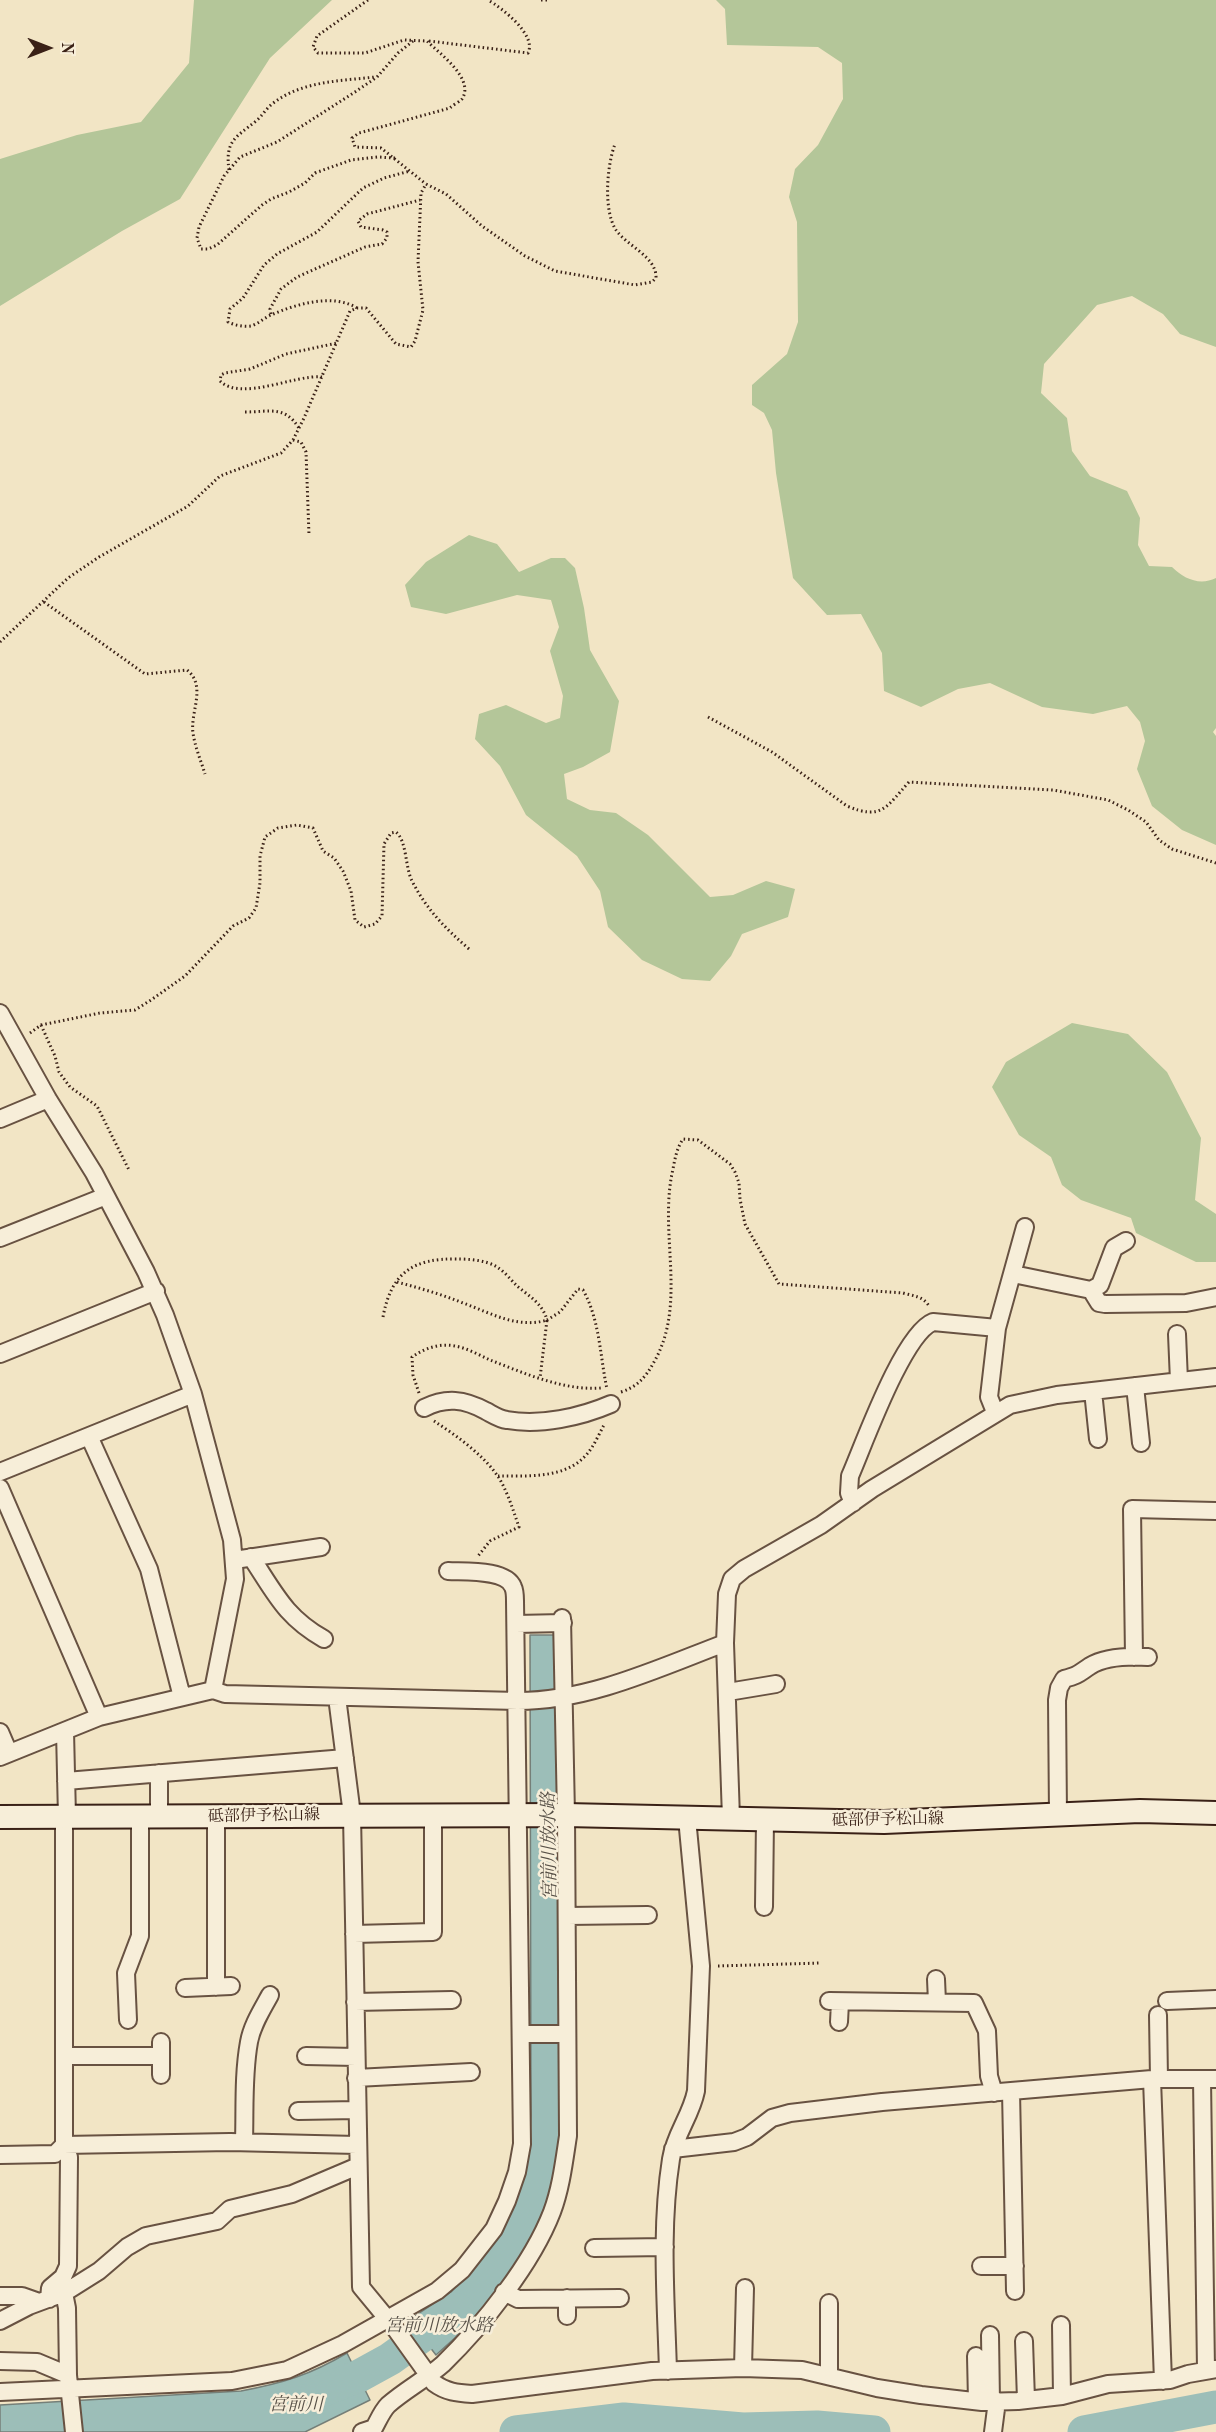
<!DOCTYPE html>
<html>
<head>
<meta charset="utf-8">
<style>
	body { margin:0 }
	#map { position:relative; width:1216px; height:2432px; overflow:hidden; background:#f2e5c5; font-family:"Old Standard TT",serif }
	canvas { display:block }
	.north { position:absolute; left:18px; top:18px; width:60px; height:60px; -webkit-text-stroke:4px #f7eed9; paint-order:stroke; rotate:90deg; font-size:16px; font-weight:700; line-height:24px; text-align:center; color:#3a2117 }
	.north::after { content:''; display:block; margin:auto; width:21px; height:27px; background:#3a2117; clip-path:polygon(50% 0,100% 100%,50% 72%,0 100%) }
</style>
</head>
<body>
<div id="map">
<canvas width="1216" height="2432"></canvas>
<div class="north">N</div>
</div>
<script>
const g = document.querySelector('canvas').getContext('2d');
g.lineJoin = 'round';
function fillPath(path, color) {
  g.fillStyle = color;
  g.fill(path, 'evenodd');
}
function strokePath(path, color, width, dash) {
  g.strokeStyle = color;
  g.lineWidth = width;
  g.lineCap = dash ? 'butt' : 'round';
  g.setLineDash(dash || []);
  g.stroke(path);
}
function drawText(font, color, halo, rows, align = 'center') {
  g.font = font + ' "Old Standard TT","Noto Serif JP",serif';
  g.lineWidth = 5;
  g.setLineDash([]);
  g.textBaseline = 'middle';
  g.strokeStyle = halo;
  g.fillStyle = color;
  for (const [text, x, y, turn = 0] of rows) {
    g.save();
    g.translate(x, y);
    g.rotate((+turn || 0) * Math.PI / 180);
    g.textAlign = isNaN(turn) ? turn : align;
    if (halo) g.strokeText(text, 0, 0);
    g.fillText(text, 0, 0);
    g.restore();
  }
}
fillPath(new Path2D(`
	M194,0h138l-62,58 -90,141 -58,32 -122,75v-147l77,-24 64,-13 48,-59z
	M716,0h500v347l-36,-13 -17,-20 -31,-18 -35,9 -53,59 -3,29 26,25 5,33 18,25 37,15 13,27 -2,27 11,21 23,1c12,12 28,19 44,11v150l-3,4 3,4v109l-34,-15 -30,-24 -15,-37 8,-28 -5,-19 -13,-16 -34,8 -51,-7 -52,-24 -32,6 -37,18 -37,-16 -2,-38 -21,-39 -34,1 -34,-37 -17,-105 -4,-43 -8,-17 -12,-8v-20l35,-31 11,-32 -1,-100 -8,-25 6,-28 23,-24 25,-46 -1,-36 -24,-16 -91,-2 -2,-36z
	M469,535l28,9 22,28 32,-14h14l10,10 9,40 6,42 29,51 -9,51 -27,15 -19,7 3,25 23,11 26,3 32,22 62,62 23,-2 33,-14 29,8 -7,28 -46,17 -11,22 -21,25 -28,-2 -40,-19 -34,-33 -8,-36 -23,-35 -51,-41 -26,-49 -25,-27 4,-25 27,-9 40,18 14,-5 3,-22 -13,-45 9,-24 -8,-27 -34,-5 -71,19 -35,-7 -6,-22 21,-23z
	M1072,1023l56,11 39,38 34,66 -6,62 21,14v48h-20l-60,-29 -5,-15 -50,-18 -19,-15 -11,-28 -32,-22 -27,-48 14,-25z`), '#b4c699');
const water = new Path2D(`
	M530,1635h26l4,489c-1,22 -3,43 -9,64 -19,64 -65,125 -115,167l-27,-35 42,-28 36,-41 12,-19 30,-82 2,-35z
	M347,2353l23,47 -65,32h-305v-27l241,-14c42,-8 69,-16 106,-38z`);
fillPath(water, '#9cbeb8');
strokePath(water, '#757f78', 1.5);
strokePath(new Path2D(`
	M317,2393l42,-17 31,-17 68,-49
	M516,2432l108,-13 119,10 74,-2 57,5
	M1084,2432l132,-25`), '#9cbeb8', 33);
const minor = new Path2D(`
	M0,1013l48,86 46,74 52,99 19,43 28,79 39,146 3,39 -22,111
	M0,1119l48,-20
	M0,1238l106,-42
	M1013,1274l78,16 9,-5 14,-37 12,-7
	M1091,1290l8,13 6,1 81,-1 30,-6
	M1177,1334l2,47
	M0,1354l156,-63
	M1135,1386l6,57
	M1093,1391l5,48
	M424,1408c22,-11 40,-9 62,3 6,3 13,8 21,9 33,6 74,-3 104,-16
	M995,1412l-6,-15 8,-69 28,-101
	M89,1436l60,133 33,128
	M0,1472l193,-78
	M0,1488l99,229
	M853,1503l-4,-10 1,-17c14,-32 53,-142 83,-154l64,6
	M251,1557c24,36 34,60 73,82
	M241,1559l80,-12
	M516,1624l47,-1
	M1134,1657l-2,-148 84,2
	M728,1692l48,-8
	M337,1697l15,118 9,472 33,40 40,56c12,9 23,10 38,11l180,-23 91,-3 59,2 75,18 44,7 61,7 36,-1 44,-5 46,-12 62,-4 18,-6 28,-5
	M65,1731l2,86
	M0,1732l9,21
	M0,1757l99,-40 114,-27 12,4 293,7c71,0 141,-33 207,-58
	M159,1773v44
	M66,1781l279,-23
	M1058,1815l-1,-115 2,-12 5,-9c15,-4 14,-5 26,-13 16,-10 40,-10 58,-9
	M64,1817v328l166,-3 127,3
	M216,1817v170
	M731,1818l-6,-175 2,-49 5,-15 12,-10 77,-44 51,-36 138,-84 47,-10 159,-18
	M764,1907l1,-88
	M567,1916l81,-1
	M354,1934l79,-2v-117
	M936,1979l1,23
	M185,1988l46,-2
	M829,2001l145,2 13,28 2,45 5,17
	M1167,2001l49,-2
	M355,2002l97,-2
	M1158,2015l1,64
	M128,2020l-2,-47 14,-37v-119
	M839,2022l1,-20
	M521,2034h46
	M161,2042v33
	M64,2056h97
	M306,2056l50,1
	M356,2078l115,-6
	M1152,2079l11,302
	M1202,2079l4,291
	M1011,2091l4,200
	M298,2111l59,-1
	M244,2142c1,-33 -1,-67 5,-100 3,-17 13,-32 21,-47
	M673,2149l61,-7 13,-5 25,-19 18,-5 92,-11 270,-23h64
	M0,2155l55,-1 9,-9 5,12 -1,109 -5,11 -13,11 -1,11
	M594,2248l71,-1
	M981,2266h34
	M504,2292l14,7 102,-1
	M64,2293l3,15 1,67 6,57
	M0,2296h22l17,6
	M567,2298v18
	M0,2321l29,-15 35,-13 35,-22 28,-24 19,-11 71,-15 13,-12 62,-15 66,-28
	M1061,2325l1,71
	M990,2335l1,66
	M1024,2341l2,59
	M976,2356l1,45
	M0,2361l37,1 31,13
	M743,2368l2,-80
	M668,2371c-2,-70 -8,-142 3,-212 4,-25 20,-43 25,-68l5,-125 -14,-148
	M829,2376v-73
	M0,2392l232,-11 55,-11 56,-26 94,-53 25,-21 32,-41 13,-28 10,-29 5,-28 -7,-543c0,-4 0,-10 -2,-14 -7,-18 -49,-15 -65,-16
	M362,2432l12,-4c4,-7 8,-17 14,-23 17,-15 38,-26 55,-41 40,-39 89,-100 109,-152 9,-24 12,-50 16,-76l-2,-321 -4,-197
	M993,2432l4,-31`);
const secondary = new Path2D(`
	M0,1817l566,-2 318,7 256,-11 76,2`);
strokePath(minor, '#685242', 20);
strokePath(secondary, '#3a2117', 26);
strokePath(new Path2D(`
	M368,0l-51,36 -4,11 5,6h47l39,-13 23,1c13,13 48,38 35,58 -3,3 -9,6 -12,9l-91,25 -7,5 3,9 26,1 45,36
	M541,0h8
	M429,41l99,12c9,-18 -26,-45 -40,-53
	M395,158l-17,-1 -27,3 -36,13 -10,10 -16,9 -18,7 -9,6 -45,40 -9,4h-7l-4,-11 2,-11 25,-51 16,-19 37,-15 78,-50 22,-15 21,-24 15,-12
	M229,170c-4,-29 6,-32 27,-49 6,-5 10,-12 16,-17 29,-23 68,-23 103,-27
	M357,308c-24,-15 -61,-4 -86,7 -7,3 -13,9 -20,11 -8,1 -17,-1 -23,-4l2,-13 13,-11 21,-33 13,-11 40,-22 46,-44 21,-10 26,-7
	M271,314l-1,-5 11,-20 16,-12 68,-30 17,-3 5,-6v-6l-4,-2 -22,-3 -3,-6 9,-7 53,-14
	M322,377c-26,-3 -81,25 -102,4l1,-6 4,-2 25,-4 36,-15 51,-11
	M245,412c25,0 39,-7 54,16
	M293,440l8,2 5,10 3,83
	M44,602l101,72 42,-4c20,16 3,42 6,63 2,14 8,28 12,41
	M0,642l68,-64 31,-21 89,-51 32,-30 61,-23 12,-13 11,-22 46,-107 7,-3h9l30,36 15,3 4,-6 8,-31 -5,-48 3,-69 5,-9 20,10 36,32 43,30 30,15 80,14 17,-3 4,-4c1,-21 -29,-32 -40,-48 -13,-20 -9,-65 -1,-86
	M708,717l64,35 75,54c35,15 40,0 62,-24l144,8 55,10 20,10 18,12 13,18 13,9 44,14
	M41,1025l14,31 4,16 11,15 27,19 32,64
	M30,1033l11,-8 59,-12 35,-3 16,-10 34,-24 48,-50 16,-8 7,-10 4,-25v-27l5,-19 13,-9 19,-3 16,3 10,23 11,7 9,13 8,20 4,29 9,7 11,-3 7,-8 2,-72 7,-11 5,-1c11,9 9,35 16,49 15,29 33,47 57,68
	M397,1282c22,6 44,12 66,21 28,10 54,26 84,17l-7,58
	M383,1317c8,-44 30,-59 74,-58 12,0 29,1 40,8 8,5 14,13 20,19 12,10 26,18 30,34l13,-8 18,-23 5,1c17,30 17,67 24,99
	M621,1392c16,-5 25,-15 33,-30 34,-59 4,-129 19,-193 2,-11 4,-21 10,-30l15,1 32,24 5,8 4,11 1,16 5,25 34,60 124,9c10,3 20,3 26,13
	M419,1393l-6,-18 -1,-18c13,-9 28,-14 43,-11 12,2 24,9 35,14 34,13 74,31 111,28
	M434,1421c23,15 50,34 65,57 9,15 14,32 20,49l-29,14 -12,15
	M498,1476c30,0 68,3 89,-22 7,-8 12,-20 17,-29
	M718,1966l103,-3`), '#3a2117', 3, [1.5, 3]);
strokePath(minor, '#f7eed9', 16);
strokePath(secondary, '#f7eed9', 22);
drawText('16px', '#3a2117', '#f7eed9', [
	["砥部伊予松山線",264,1816,-1],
	["砥部伊予松山線",888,1820,-1]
]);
drawText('italic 18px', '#575047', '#f7eed9', [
	["宮前川放水路",550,1846,-91],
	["宮前川放水路",439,2326],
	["宮前川",296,2405]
]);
</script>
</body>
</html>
